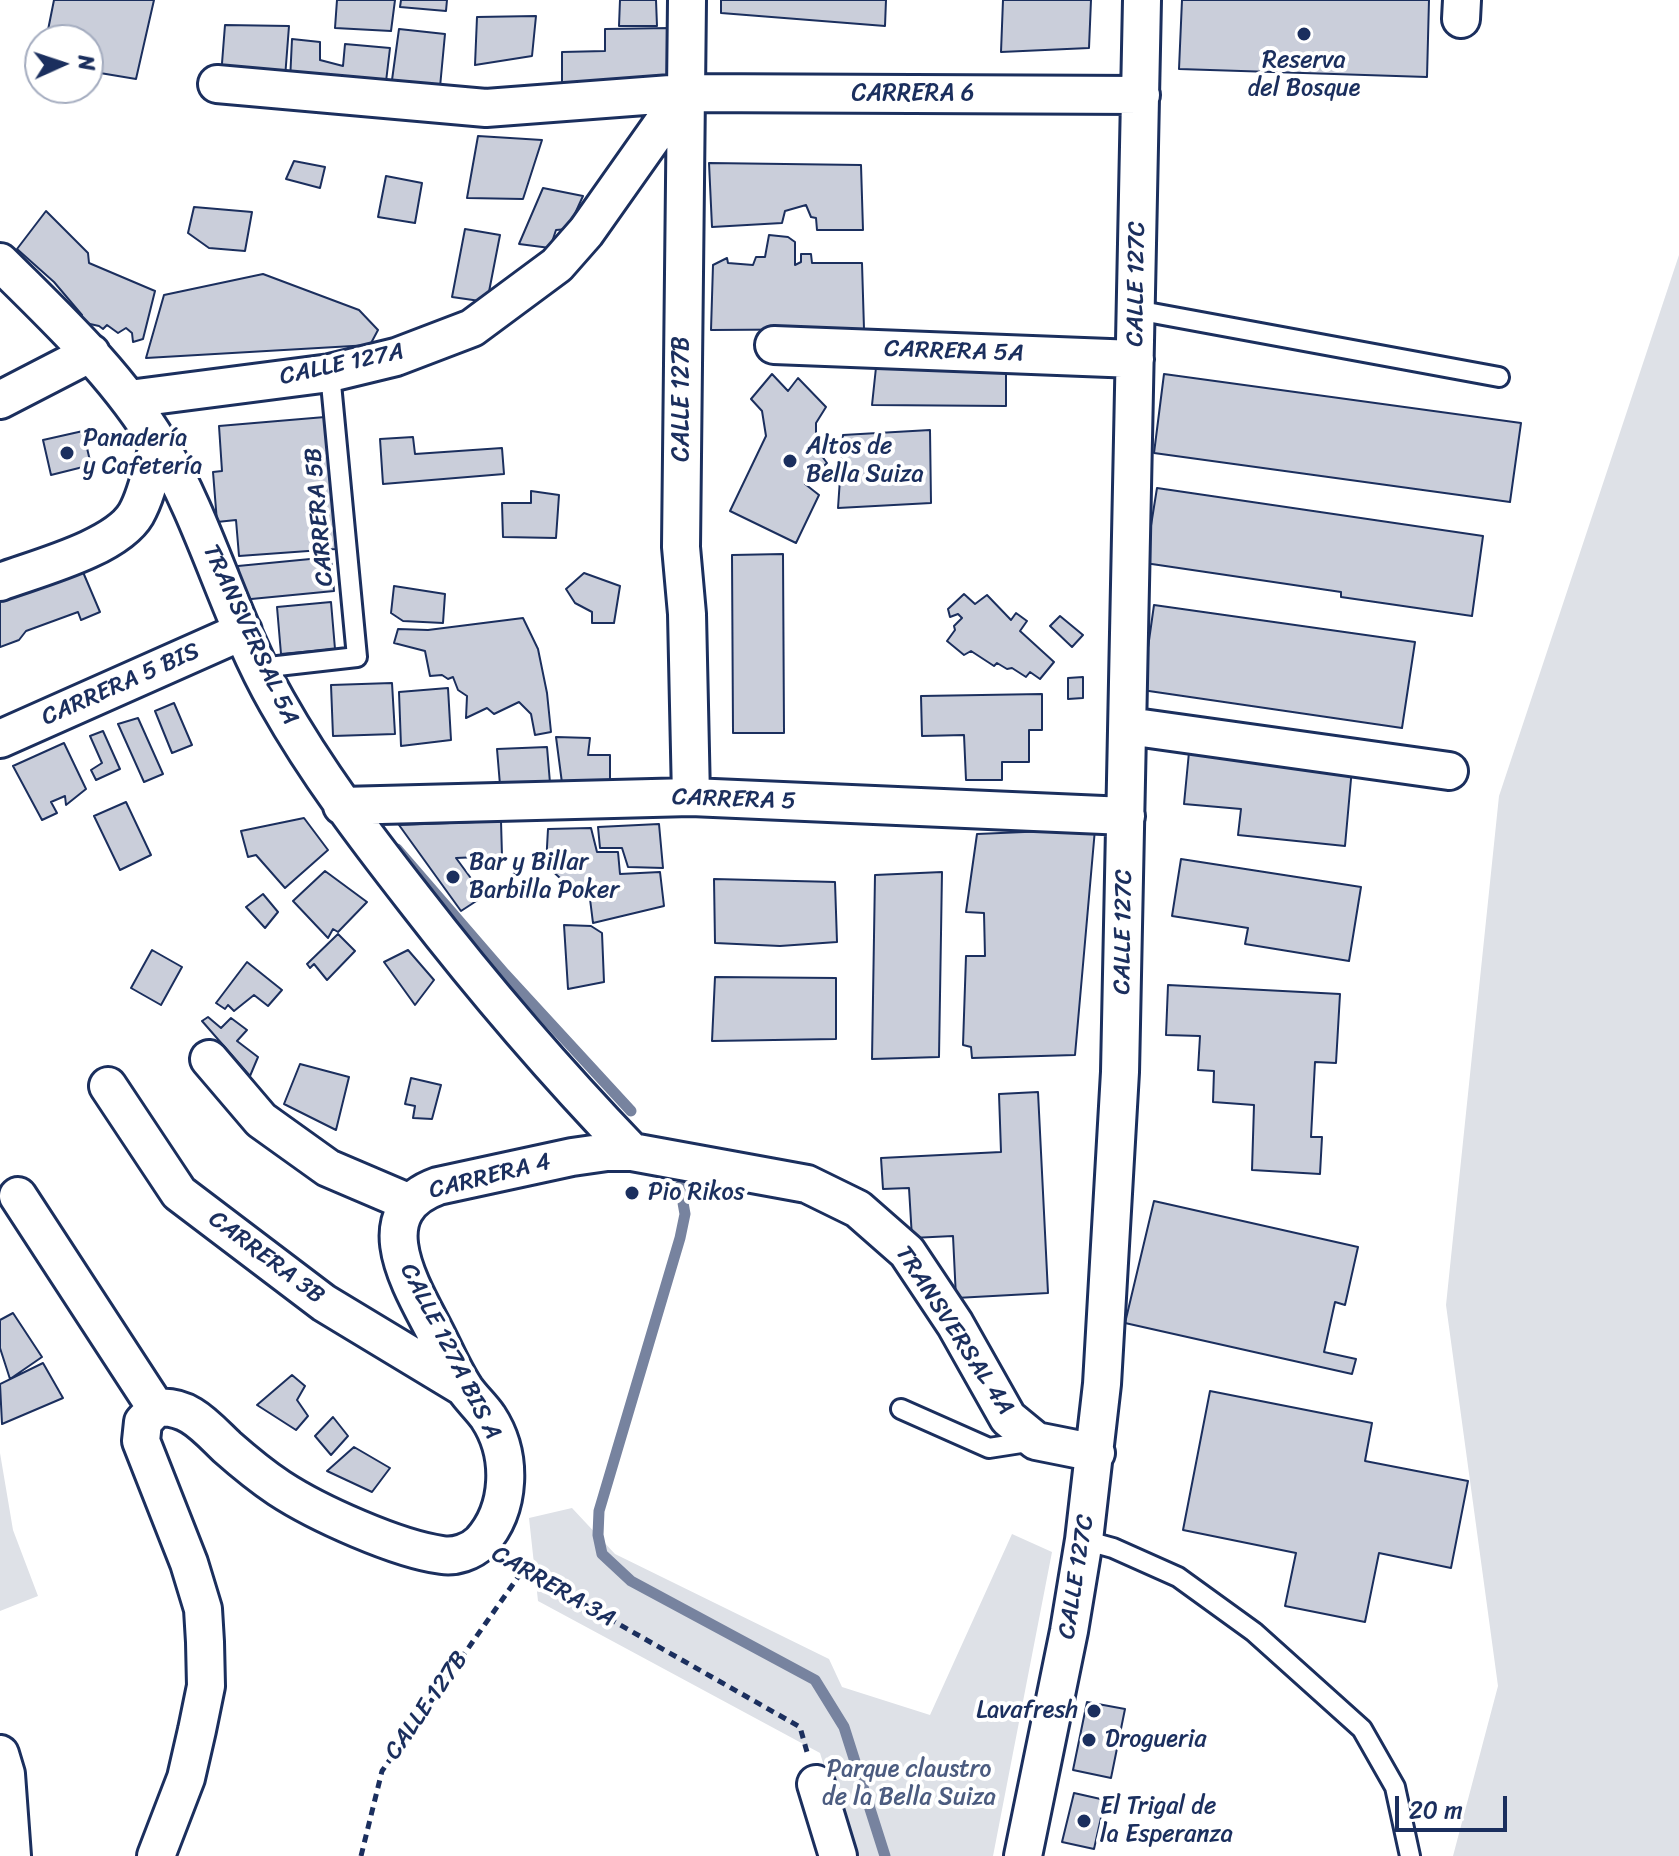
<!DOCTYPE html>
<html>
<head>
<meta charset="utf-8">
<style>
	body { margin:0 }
	#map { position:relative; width:1679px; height:1856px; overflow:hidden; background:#fff; font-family:Sriracha,sans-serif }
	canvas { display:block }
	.north { position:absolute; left:24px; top:24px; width:80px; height:80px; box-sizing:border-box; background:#fff; border:2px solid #a4acbf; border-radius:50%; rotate:87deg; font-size:22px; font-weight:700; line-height:32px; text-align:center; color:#1b2f5e }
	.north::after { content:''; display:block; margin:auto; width:28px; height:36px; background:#1b2f5e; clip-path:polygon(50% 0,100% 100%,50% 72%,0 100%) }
	.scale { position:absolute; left:1395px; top:1796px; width:112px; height:36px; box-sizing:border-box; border:4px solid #1b2f5e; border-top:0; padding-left:10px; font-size:24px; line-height:28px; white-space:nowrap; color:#1b2f5e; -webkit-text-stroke:6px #fff; paint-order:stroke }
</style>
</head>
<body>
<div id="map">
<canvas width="1679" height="1856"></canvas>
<div class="north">N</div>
<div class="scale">20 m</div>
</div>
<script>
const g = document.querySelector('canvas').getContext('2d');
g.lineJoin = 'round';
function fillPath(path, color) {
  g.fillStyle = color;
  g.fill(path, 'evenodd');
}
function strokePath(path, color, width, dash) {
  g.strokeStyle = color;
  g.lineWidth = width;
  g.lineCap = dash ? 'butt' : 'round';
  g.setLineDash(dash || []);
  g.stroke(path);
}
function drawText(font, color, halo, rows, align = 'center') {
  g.font = font + ' Sriracha,sans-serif';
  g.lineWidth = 8;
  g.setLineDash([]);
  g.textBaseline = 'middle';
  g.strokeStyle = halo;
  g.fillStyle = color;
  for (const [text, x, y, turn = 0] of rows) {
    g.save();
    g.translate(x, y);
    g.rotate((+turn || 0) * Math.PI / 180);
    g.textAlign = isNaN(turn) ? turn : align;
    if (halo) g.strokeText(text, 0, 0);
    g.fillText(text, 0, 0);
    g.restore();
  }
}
fillPath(new Path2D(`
	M1679,255v1601h-226l45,-170 -52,-381 53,-509z
	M0,1453l13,77 25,66 -38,15z
	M572,1508l43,46 214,105 13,28 88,28 82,-181 40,18 -59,304h-141l-32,-103 -282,-152 -9,-83z`), '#dee1e7');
strokePath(new Path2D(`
	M397,849l108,125 126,137
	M680,1186l5,28 -5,24 -81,273 -1,24 4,19 29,27 184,99 29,47 41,129`), '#77839f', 11);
const building = new Path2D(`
	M54,0h100l-18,79 -48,-8v-31h-42z
	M337,0h58l-4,31 -56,-3z
	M401,0h46l-1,11 -46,-4z
	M620,0h36l1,26h-38z
	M721,0h165l-1,26 -164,-13z
	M1003,0h88l-2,48 -88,4z
	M1182,0h247l-2,77 -248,-8z
	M536,16l-4,40 -57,9 2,-48z
	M225,25l64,1 -4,52 -64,-2z
	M670,28l2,57 -110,1v-34l43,-1v-22z
	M399,29l46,5 -5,53 -48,-7z
	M292,39l28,3v18l23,6 2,-22 45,4 -5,42 -95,-9z
	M478,136l64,4 -19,59 -56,-1z
	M294,161l31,6 -5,21 -34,-9z
	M709,163l152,2 2,65h-46l-1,-12 -5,-1 -5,-12 -21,6 -3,12 -70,4z
	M386,176l36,7 -7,40 -37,-6z
	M543,188l40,8 -15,33 -12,1 -6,18 -31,-4z
	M194,207l58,5 -7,39 -36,-3 -21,-15z
	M46,211l42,42 1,10 66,28 -12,48 -10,3 -1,-9 -6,-5 -8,5 -11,-8 -4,4 -4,-3 -18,-4 1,-7 -28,-33 -37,-33z
	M465,229l35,6 -13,67 -35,-5z
	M769,235l19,2 7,5v23l6,-3v-8h10l1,9h50l2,66 -153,1 2,-65 14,-7 1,5 25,2 3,-8h9z
	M263,274l96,36 19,20 -8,15 -224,13 18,-63z
	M877,358l129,6v42l-134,-1z
	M772,374l16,17 10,-13 28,29 -10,16v25l11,15 -22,21 14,11 -23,48 -66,-32 36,-75 -4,-25 -11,-12z
	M1164,374l357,49 -11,79 -356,-49z
	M325,417l11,132 -97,7 -3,-36 -19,2 -4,-50 9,-1 -3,-45z
	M930,430l1,73 -93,5 5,-73z
	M83,431l8,34 -40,10 -8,-35z
	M413,437l2,17 87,-6 2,26 -121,10 -3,-45z
	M1157,488l326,48 -11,80 -131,-19v-5l-196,-29z
	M531,491l28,4 -3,43 -53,-1 -1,-34h29z
	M783,554l1,179h-51l-1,-178z
	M331,557l3,34 -93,9 -3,-34z
	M80,565l20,47 -19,8 -3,-8 -52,19 -7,9 -19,7v-53z
	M584,573l36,13 -6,37h-22v-11l-17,-9 -9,-14z
	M394,586l51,8 -2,29 -40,-2 -12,-8z
	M964,594l11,10 12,-9 24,25 5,-7 11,8 -7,10 34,31 -14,17 -10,-7 -4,5 -14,-9 -5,1 -10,-6 -3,3 -23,-15 -7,4 -17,-14 8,-11 -1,-4 8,-8 -4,-4 -8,3 -2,-8z
	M331,602l4,47 -54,5 -4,-47z
	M1154,605l261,37 -13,86 -260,-38z
	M1060,616l23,19 -11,12 -22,-21z
	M523,618l15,31 9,44 4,39 -16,3 -4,-21 -12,-12 -25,12 -7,-6 -21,10 1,-22 -9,-6 -5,-13 -5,2 -6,-4 -12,1 -5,-25 -31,-8 4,-14 30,1z
	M1083,677v21l-15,1v-21z
	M392,683l3,51 -62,2 -2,-51z
	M448,688l3,52 -50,6 -2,-54z
	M1042,694v36h-13v32h-27v18h-36l-2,-45 -42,1 -1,-40z
	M174,703l18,42 -20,8 -17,-42z
	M138,718l25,56 -19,8 -26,-58z
	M103,731l17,38 -24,11 -5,-10 11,-7 -12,-27z
	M556,737l34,1 -2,17h22v38l-48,-10z
	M64,743l22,46 -20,16 -1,-9 -14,6 6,11 -15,7 -29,-54z
	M547,747l4,48 -50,2 -4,-48z
	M1189,752l163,16 -7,78 -107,-11 3,-26 -57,-5z
	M126,802l25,53 -31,15 -26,-54z
	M304,818l24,32 -43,38 -29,-33 -8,2 -7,-26z
	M501,821l1,35 -46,2 28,38 -23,15 -62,-86z
	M659,824l4,44 -35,-1 -6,-19h-22l-2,-21z
	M591,828l6,24h21l2,22 40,-2 4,34 -71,17 -3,-24h-15l-1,-7 -14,2 1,-15 -15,-14 2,-36z
	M1095,829l-20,226 -103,3 -1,-11 -8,-2 3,-89h19l-1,-43 -18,-1 11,-78z
	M1181,859l180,28 -12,74 -104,-17 3,-16 -76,-12z
	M325,871l42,31 -29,30 -5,-3 -5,9 -35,-37z
	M942,872l-3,185 -67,2 3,-184z
	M714,879l121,3 2,60 -57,4 -65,-3z
	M263,894l15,18 -13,16 -19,-21z
	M564,925l27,1 11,7 2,49 -36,7z
	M338,934l17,17 -28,29 -13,-16 -4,4 -3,-4z
	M152,950l30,17 -21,38 -30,-17z
	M408,950l26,30 -19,25 -31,-43z
	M247,962l35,28 -14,16 -14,-11 -20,16 -6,-6 -3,4 -9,-6z
	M715,977l121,1v61l-124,2z
	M1168,985l172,9 -4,69 -21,-1 -4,75h11l-2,37 -68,-4 2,-65 -41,-3 1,-31 -16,-1 2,-34 -34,-1z
	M208,1017l13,11 10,-10 16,12 -10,11 21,16 -8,19 -48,-55z
	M300,1064l49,13 -13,53 -52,-26z
	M411,1078l30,7 -9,34 -19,-1 2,-12 -10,-2z
	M1038,1092l10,201 -92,5 -3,-62 -41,2 -3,-50 -26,1 -2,-31 120,-6 -2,-58z
	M1154,1201l204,46 -13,58 -10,-3 -11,50 32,7 -4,15 -227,-51z
	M13,1313l29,44 -32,22 -10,-31v-28z
	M43,1363l20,35 -61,26 -2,-40z
	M292,1375l13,11 -8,14 11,16 -12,14 -39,-25z
	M1210,1391l162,32 -7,38 103,20 -17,87 -72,-15 -14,69 -80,-16 11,-53 -113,-23z
	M333,1417l15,19 -17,19 -16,-19z
	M354,1447l36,21 -18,24 -45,-21z
	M1087,1702l38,7 -14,69 -38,-8z
	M1074,1793l31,7 -11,49 -32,-7z`);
fillPath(building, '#caceda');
strokePath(building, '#1b2f5e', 2);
const lane = new Path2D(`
	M1136,310l363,67
	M260,668l97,-11 -27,-284
	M901,1409l88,39 45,-7
	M1084,1540l29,8 65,29 76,55 108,97 33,58 15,69`);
const street = new Path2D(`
	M687,0l-6,547 6,67 4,183
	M1461,19l1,-19
	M217,84l269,24 198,-15 457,2
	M0,262c57,57 117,112 159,182 48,81 71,176 118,258 40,71 88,134 138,198 68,88 140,172 217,252
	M774,345l361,14
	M129,399l201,-26 66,-16 76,-29 85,-63 29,-33 98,-139
	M0,400l91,-47
	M0,582c38,-14 116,-34 136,-68 12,-21 16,-48 23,-71
	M1128,726l321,45
	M0,739l243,-108
	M342,806l349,-9 435,19
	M209,1059l52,61 67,48 82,35
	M108,1086l71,107 145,110 139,84
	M18,1196l138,212
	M156,1408c32,-4 50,19 71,39 17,15 34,29 52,41 38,25 118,61 163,67 13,2 29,-3 39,-13 30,-33 32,-87 7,-125 -7,-10 -16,-18 -23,-28 -12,-18 -21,-40 -31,-59 -24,-46 -68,-118 4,-144l134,-29 35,-5h25l175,32 51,25 49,43 48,72 53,94 28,23 60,12
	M156,1408l-13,14 -2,19 48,122 14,46 2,33 1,44 -9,44 -11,48 -30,78
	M0,1754l6,20 6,82
	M816,1784l22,72
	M1023,1856l46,-225 15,-91 18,-156 18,-312 22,-1072`);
strokePath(lane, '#1b2f5e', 24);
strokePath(street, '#1b2f5e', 42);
strokePath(new Path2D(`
	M511,1563l289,164 7,25
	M361,1856l21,-85 141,-201`), '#1b2f5e', 5, [8, 6]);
strokePath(lane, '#fff', 18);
strokePath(street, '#fff', 36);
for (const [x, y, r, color] of [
	[1304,34,8,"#1b2f5e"],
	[67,453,8,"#1b2f5e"],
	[790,461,8,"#1b2f5e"],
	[453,877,8,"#1b2f5e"],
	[632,1193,8,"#1b2f5e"],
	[1094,1711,8,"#1b2f5e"],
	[1089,1740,8,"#1b2f5e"],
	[1084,1821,8,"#1b2f5e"]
]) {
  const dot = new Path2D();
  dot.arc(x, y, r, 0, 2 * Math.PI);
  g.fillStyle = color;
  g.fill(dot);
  strokePath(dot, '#fff', 3);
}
drawText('24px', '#1b2f5e', '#fff', [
	["Reserva",1304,61,"center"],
	["del Bosque",1304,89,"center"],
	["Panadería",83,439],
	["y Cafetería",83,467],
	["Altos de",806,447],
	["Bella Suiza",806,475],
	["Bar y Billar",469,863],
	["Barbilla Poker",469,891],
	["Pio Rikos",648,1193],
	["Lavafresh",1078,1711,"right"],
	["Drogueria",1105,1740],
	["El Trigal de",1100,1807],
	["la Esperanza",1100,1835]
], 'left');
drawText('24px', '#1b2f5e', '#fff', [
	["CARRERA 6",913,94],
	["CALLE 127C",1137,284,-89],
	["CARRERA 5A",954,352,2],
	["CALLE 127A",342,365,-12],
	["CALLE 127B",682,399,-90],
	["CARRERA 5B",320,517,-95],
	["TRANSVERSAL 5A",250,635,65],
	["CARRERA 5 BIS",121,685,-24],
	["CARRERA 5",734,800,2],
	["CALLE 127C",1124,932,-89],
	["CARRERA 4",490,1177,-14],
	["CARRERA 3B",266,1258,37],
	["TRANSVERSAL 4A",954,1331,57],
	["CALLE 127A BIS A",450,1352,63],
	["CALLE 127C",1077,1577,-81],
	["CARRERA 3A",553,1587,30],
	["CALLE 127B",427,1706,-55]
]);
drawText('24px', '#4c5c80', '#fff', [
	["Parque claustro",909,1770],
	["de la Bella Suiza",909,1798]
]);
</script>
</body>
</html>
